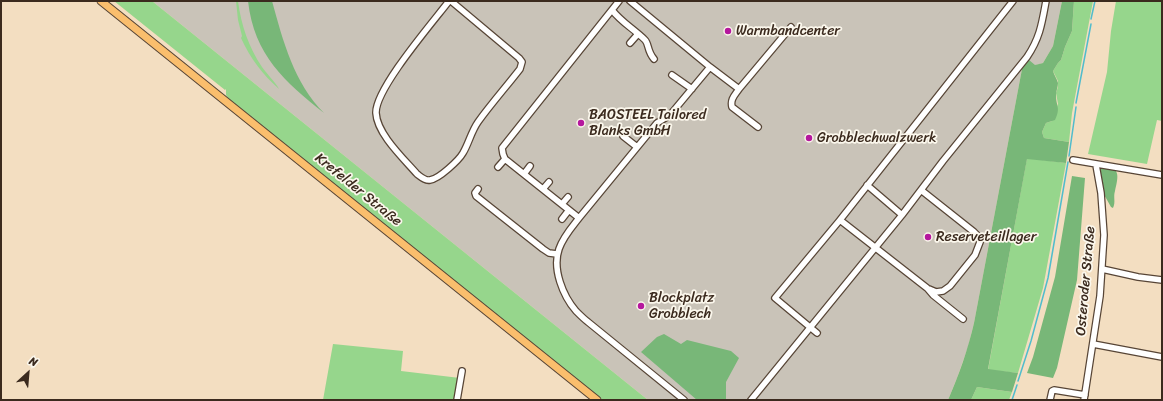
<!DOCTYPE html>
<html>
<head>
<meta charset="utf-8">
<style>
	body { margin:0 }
	#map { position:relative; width:1163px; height:401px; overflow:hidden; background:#f3dec1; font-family:Sriracha,sans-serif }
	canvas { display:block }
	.frame { position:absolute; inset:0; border:2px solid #3b2a1e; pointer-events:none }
	.north { position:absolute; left:8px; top:353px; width:40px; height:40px; -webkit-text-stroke:3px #fbf7ec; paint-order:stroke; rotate:26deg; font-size:11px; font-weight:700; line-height:16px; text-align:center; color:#3b2a1e }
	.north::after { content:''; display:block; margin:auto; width:14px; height:18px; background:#3b2a1e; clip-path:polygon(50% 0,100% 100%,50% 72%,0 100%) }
</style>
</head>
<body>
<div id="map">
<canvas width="1163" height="401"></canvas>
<div class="frame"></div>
<div class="north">N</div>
</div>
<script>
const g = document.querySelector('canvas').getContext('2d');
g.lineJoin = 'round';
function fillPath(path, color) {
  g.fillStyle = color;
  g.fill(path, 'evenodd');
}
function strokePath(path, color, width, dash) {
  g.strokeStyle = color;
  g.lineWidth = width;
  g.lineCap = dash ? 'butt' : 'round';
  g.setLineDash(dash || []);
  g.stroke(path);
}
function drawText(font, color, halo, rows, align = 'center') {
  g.font = font + ' Sriracha,sans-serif';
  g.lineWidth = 3.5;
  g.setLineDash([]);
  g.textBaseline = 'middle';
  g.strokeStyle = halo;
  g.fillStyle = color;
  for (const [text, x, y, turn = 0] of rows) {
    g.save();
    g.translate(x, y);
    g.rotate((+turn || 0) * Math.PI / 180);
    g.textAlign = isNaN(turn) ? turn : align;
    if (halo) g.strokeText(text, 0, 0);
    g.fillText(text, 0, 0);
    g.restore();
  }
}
fillPath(new Path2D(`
	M152,1h910l-9,45 -10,17 -21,6 -48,254 -6,24 -11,31 -9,22h-300z`), '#c9c3b8');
fillPath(new Path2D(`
	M114,1h38l496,399h-46l-373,-301 -3,-4v-6l-1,1z
	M236,1h2c3,24 11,47 24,66 5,7 14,16 17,22 -16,-14 -29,-31 -38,-51l1,-2 -4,-16z
	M1074,1h19l-21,112 -3,29 -25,-4 -2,-6 4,-9 6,-2 6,-17 -2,-11 2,-6v-6l-5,-10 5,-8 3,-3 4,-13 7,-16z
	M1116,1h46v120l-5,-1 -10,44 -59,-10 19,-82 4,-41z
	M1027,158l39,5 -23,125 -25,85 -30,-3z
	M333,344l70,7 -2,20 59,7 -5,22h-132z
	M977,387l35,5 -3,8h-38z`), '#96d68c');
fillPath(new Path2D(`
	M248,1h24c11,40 22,82 52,112 -39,-31 -70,-58 -76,-112z
	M1062,1h12l-2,30 -7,16 -4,13 -3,3 -5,8c1,4 4,8 5,12 0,4 -2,8 -2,12 0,12 5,12 -1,25l-9,3 -4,9 2,6 25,4 -3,21 -39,-4 -39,210 30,4 -6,19 -35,-5 -6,13h-23c11,-25 20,-51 26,-77l48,-254 7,-9 6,5 8,-2 10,-17z
	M1101,168c21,-3 17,10 14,23 -2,6 1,11 -2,17l-2,-1 -9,-16 -3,-18z
	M1072,176l13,2 -8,102 -20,88 -4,10 -26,-5 6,-16 22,-80z
	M664,334l17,10 6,-4 44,11 8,7 -13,24v18h-29l-56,-48 16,-15z`), '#78b778');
strokePath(new Path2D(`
	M1091,19l4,-18
	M1076,103l15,-79
	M1069,156l7,-49
	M1018,381l13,-40 17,-63 20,-116
	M1012,400l5,-15`), '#50bccc', 1.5);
const minor = new Path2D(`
	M449,1c-16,21 -74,88 -73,112 1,21 28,46 41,61 4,3 8,7 13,6 9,-1 29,-20 33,-27 6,-10 8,-21 15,-31 13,-18 28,-35 42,-53l2,-7 -3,-4 -68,-57
	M619,1l-117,147 1,6 2,5 74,59 78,-95 13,-8 40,-48 -80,-66
	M612,10c9,12 22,19 33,30 4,4 2,11 9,19
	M630,43l8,-9
	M710,67l29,22 52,-62
	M672,75l20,14
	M739,89c-4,6 -9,10 -7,18l26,20
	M623,136l14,11
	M1073,160l89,15
	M498,167l7,-8
	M524,174l6,-8
	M867,185l35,30
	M478,189l-3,4 1,3 67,53 6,4 8,1
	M543,189l6,-7
	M921,190l53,42 4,4 2,6 -5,13 -25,31 -7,5 -7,1 -7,-3
	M562,204l6,-7
	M579,218c-7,9 -16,19 -20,31 -7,20 4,47 17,62 4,4 8,8 12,11l96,78
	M562,219l7,-9
	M840,220l87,68 6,7 30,24
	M1102,269l36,8 24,3
	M817,333l-42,-35 65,-78 173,-219
	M1093,344l69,13
	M457,400l5,-29
	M751,400l151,-185 41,-54 84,-104c13,-19 15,-34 19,-56
	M1050,400l2,-9 2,-1 31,5
	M1084,400l16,-104 4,-61 -3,-42 -5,-28`);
const major = new Path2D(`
	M101,1l496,399`);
strokePath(minor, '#574536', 8);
strokePath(major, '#574536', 9);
strokePath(minor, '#fff', 5.5);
strokePath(major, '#fabe6d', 7);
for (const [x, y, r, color] of [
	[728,31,4,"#b5179e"],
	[581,123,4,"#b5179e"],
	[809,138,4,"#b5179e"],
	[928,237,4,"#b5179e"],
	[641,306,4,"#b5179e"]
]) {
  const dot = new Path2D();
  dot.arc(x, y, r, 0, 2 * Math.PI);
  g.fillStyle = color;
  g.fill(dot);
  strokePath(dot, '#fbf7ec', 1.5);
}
drawText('14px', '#3b2a1e', '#fbf7ec', [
	["Warmbandcenter",736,31],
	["BAOSTEEL Tailored",589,115],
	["Blanks GmbH",589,131],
	["Grobblechwalzwerk",817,138],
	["Reserveteillager",936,237],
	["Blockplatz",649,298],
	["Grobblech",649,314]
], 'left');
drawText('14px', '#3b2a1e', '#fbf7ec', [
	["Krefelder Straße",358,190,39],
	["Osteroder Straße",1086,281,-85]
]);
</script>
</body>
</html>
